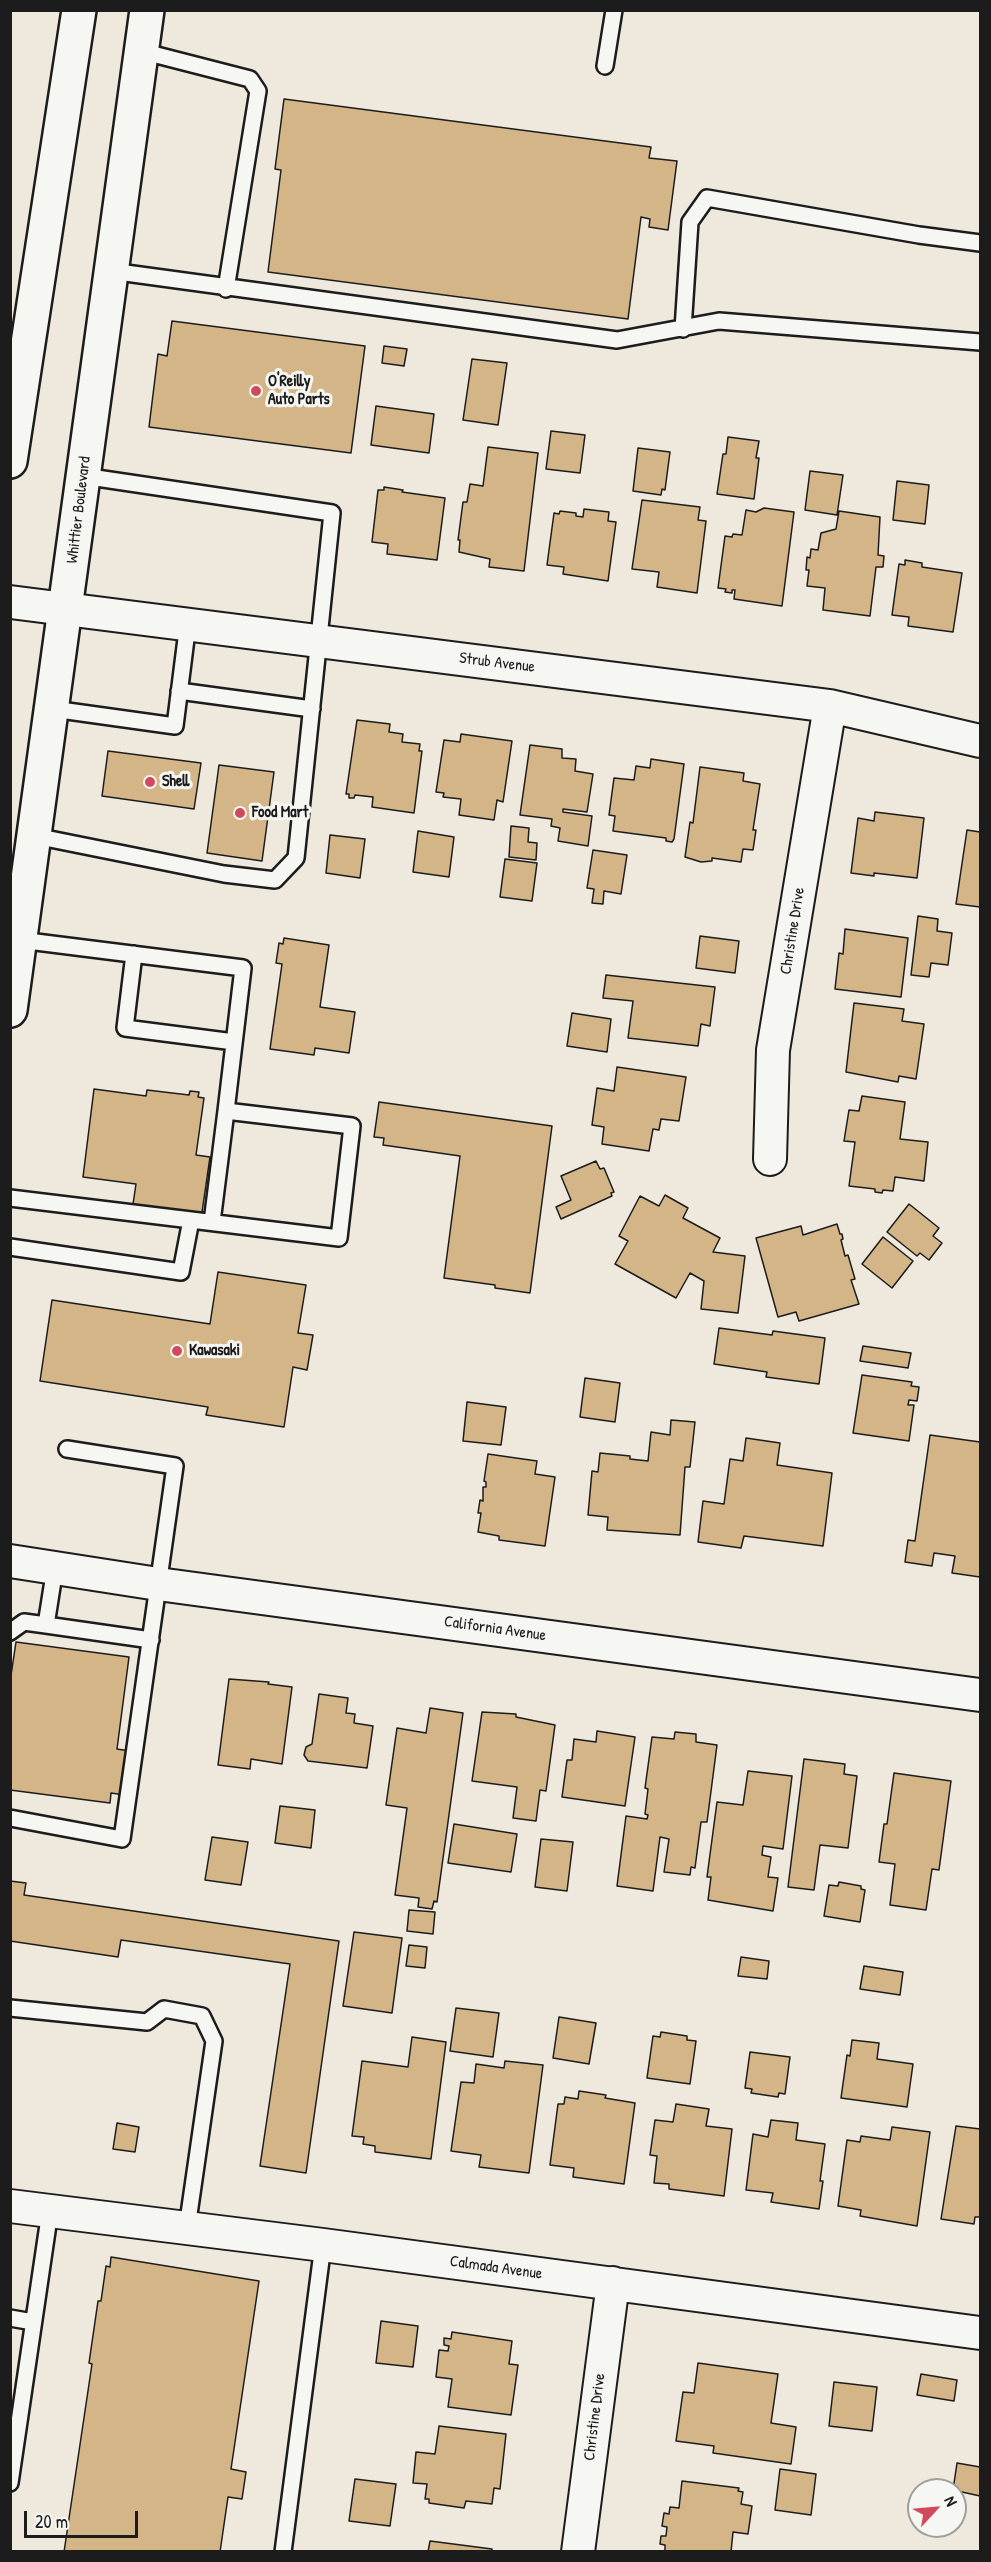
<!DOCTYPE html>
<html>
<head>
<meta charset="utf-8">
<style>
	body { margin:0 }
	#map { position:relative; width:991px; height:2562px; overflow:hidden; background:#efe9dd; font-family:"Patrick Hand",sans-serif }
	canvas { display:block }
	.frame { position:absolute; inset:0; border:12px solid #1c1c1c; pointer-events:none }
	.north { position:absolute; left:907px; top:2478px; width:60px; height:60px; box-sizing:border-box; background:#f6f6f2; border:2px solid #9f9f9c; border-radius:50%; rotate:64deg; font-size:16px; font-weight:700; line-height:24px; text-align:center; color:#1c1c1c }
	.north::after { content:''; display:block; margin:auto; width:21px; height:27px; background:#d1495b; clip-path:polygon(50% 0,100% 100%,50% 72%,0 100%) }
	.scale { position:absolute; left:24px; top:2511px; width:114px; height:27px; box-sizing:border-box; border:3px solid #1c1c1c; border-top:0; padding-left:8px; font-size:18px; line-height:21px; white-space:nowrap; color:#1c1c1c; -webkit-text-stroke:4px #f6f6f2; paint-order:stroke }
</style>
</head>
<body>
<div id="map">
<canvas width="991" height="2562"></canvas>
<div class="frame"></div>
<div class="north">N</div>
<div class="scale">20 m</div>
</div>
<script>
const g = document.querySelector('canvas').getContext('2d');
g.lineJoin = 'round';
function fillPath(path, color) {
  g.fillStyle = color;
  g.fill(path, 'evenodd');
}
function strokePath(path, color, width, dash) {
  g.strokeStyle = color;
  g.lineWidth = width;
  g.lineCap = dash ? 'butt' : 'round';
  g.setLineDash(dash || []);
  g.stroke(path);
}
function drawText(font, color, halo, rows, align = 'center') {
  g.font = font + ' "Patrick Hand",sans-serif';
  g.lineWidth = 6;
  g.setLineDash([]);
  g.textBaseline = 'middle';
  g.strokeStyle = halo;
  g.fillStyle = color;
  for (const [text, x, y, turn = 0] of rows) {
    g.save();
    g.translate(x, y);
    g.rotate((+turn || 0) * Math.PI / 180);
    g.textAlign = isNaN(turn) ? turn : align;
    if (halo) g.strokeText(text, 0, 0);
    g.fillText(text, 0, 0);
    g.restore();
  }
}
const building = new Path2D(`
	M284,99l367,48 -2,11 28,3 -9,69 -19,-3 1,-8 -9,-2 -13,102 -360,-47 13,-102 -6,-1z
	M172,321l193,25 -14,107 -202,-26 9,-73 9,2z
	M384,346l23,3 -3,17 -22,-3z
	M472,359l35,4 -9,62 -35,-5z
	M376,406l58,8 -5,39 -58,-8z
	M551,431l34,4 -5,38 -34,-4z
	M728,437l31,4 -3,17h3l-5,41 -37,-5 6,-40h3z
	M488,447l50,6 -14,118 -35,-4 1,-8 -31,-7 1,-12h-2l5,-38h4l3,-18 13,2z
	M638,448l32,4 -5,38 -3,-1 -1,6 -28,-4z
	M810,471l33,4 -6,40 -32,-5z
	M897,481l32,4 -4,39 -32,-4z
	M384,487l19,3 -1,2 43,6 -8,62 -50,-6 1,-10 -16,-2 6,-52h6z
	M642,500l58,7 -2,13 8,1 -9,72 -40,-6 2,-15 -27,-3z
	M764,508l30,4 -12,94 -48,-7 1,-9h-3v3l-7,-1 1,-3 -8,-1 7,-52 7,1 1,-3 9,1 4,-25 10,2z
	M584,509l25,3 -1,9 8,1 -8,59 -45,-7 1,-7 -17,-2 7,-52 5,1 1,-3 16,2v3l7,1z
	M839,511l41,6 -2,38 6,1 -1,11h-7l-6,49 -47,-6 2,-22 -18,-2 2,-16h-3l1,-13 3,1 1,-9 7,1 3,-17 15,-4z
	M905,560l17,3v4l40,6 -9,59 -45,-6 1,-9 -17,-2 7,-51 6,1z
	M357,720l33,4 -1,8 14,2 -1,8 18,2 -1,7h3l-8,62 -42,-6 1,-10 -18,-2 -1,3h-5v-4h-3z
	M461,734l51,7 -9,61 -6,-2 -3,20 -35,-5 2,-16 -18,-2 1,-4 -8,-1 8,-52 16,2z
	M530,745l32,4v9l14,1 -1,12 18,3 -6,38 -24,-3v3l29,4 -4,30 -30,-5 2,-13 -9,-2 1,-7 -32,-4z
	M108,751l93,12 -7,46 -92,-13z
	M651,759l33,5 -10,75 -2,3 -6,-1v-3l-53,-7 2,-15 -6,-1 5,-37 20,2 2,-14 14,2z
	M219,765l55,7 -12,89 -55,-8z
	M700,767l44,6 -1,8 17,3 -7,46h3l-3,20 -10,-1 -2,13 -29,-4v3l-11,1 -16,-5 5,-35 3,1z
	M875,812l49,6 -7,60 -43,-5v3l-23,-3 7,-55 16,3z
	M511,826l18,2 -1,14 9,1 -1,17 -27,-3z
	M967,830l13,2v75l-24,-3z
	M418,831l36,6 -5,40 -36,-5z
	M330,835l35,4 -5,39 -34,-5z
	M593,850l34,5 -6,39 -17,-3 -1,13 -11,-1 2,-14 -7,-1z
	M505,859l32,4 -5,38 -32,-4z
	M918,916l20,3 -1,12 15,2 -4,32 -17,-2 -2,14 -18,-2z
	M845,929l63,9 -7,59 -66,-8 4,-36 4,1z
	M700,936l39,5 -4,32 -39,-5z
	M284,938l45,7 -9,62 35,5 -6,41 -34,-5 -1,7 -44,-6 12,-85 -6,-1 3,-20 4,1z
	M606,975l109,12 -5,39 -9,-2 -3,22 -70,-8 5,-37 -30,-3z
	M854,1003l50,6 -2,12 22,3 -8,55 -17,-3 -1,6 -52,-10z
	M572,1013l39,6 -4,33 -40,-6z
	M617,1067l69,10 -7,44 -18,-2 -2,11 -6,-1 -4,22 -47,-7 2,-17 -12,-2 5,-37 17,3z
	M94,1089l52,7 1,-6 42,5 1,-4 9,1 -1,5 6,1 -8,57 14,2 -9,62 -69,-8 4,-27 -53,-7z
	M862,1096l43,6 -5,37 28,3 -4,39 -29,-4 -2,14 -10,-1 -1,3 -7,-1v-3l-26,-3 6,-44 -11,-1 5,-31 10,1z
	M379,1102l173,24 -22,167 -35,-5v-3l-51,-7 16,-122 -77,-11 1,-7 -10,-1z
	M596,1161l4,8 4,-1 10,24 -3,1 1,3 -51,23 -5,-12 15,-7 -10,-24z
	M665,1195l23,13 -5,10 37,20 -7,14 32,4 -7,57 -37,-4 3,-28 -14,-8 -14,25 -61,-34 13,-23 -9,-5 21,-40 19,10z
	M909,1204l30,24 -6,8 9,7 -13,17 -9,-7 -3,3 -30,-24z
	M837,1224l3,10h2l1,5 -2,1 4,16 3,-1 7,24 -4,1 8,24 -60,17 -3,-9 -18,5 -22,-79 45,-12 2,9z
	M883,1237l30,24 -21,27 -30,-24z
	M218,1272l88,13 -8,48 15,2 -6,35 -14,-3 -9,60 -78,-12 2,-8 -168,-26 12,-81 158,24z
	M719,1328l53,7 1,-4 52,7 -6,46 -53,-7 1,-5 -53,-8z
	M863,1346l48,7 -3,15 -48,-7z
	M862,1375l50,7 -1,4 8,1 -2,14 -8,-1 -1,5h6l-5,36 -56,-8z
	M585,1378l35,5 -5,39 -35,-5z
	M467,1402l39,5 -5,38 -38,-4z
	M671,1420l24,2 -5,45h-5l-5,68 -73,-5 1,-13 -20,-2 4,-44 6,1 2,-19 30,3v3l18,2 3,-29 19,3z
	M930,1435l50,7v135l-28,-4 3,-17 -21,-3 -2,13 -27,-4 3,-22 7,1z
	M746,1438l34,5 -3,22 55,8 -9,73 -79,-10 -3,12 -43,-6 5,-41 21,3 6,-45 13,2z
	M488,1454l49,7 -2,13 20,3 -10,69 -46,-6v-4l-21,-4 3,-19h-3l2,-13 3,1v-14h3v-5l-2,-1z
	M16,1642l113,15 -12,92 13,2 -6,44 -13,-2 -1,10 -100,-13v-108z
	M229,1679l40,3 -1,2 24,3 -10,77 -31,-5 -1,10 -32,-4z
	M319,1694l29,4 -2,15 9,1 -1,9 19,3 -6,42 -59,-7 -4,-6 2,-8 6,-3z
	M430,1708l33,5 -26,189 -3,-1 -2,8 -14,-2 1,-9 -24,-3 12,-87 -21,-3 11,-77 29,5z
	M482,1712l34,2v3l39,8 -9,66 -6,-1 -4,31 -23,-3 4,-31 -45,-6z
	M597,1731l38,6 -10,69 -63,-9 5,-37h5l2,-21 22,3z
	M675,1732l21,2v8l21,3 -10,77h-6l-6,46 -4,-1 -1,8 -26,-3 5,-33 -9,-2 -7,54 -36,-5 9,-70 21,3 1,-4 -3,-1 3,-25 -3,-1 7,-51 22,2z
	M804,1759l41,5 -1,10 13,2 -9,72 -28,-3 -6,45 -26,-3z
	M748,1771l44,5 -9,73 -20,-3 -1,9 9,2 -3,20 10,1 -5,33 -65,-11 3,-23h-4l10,-75 26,3z
	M894,1773l57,8 -12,89 -7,-1 -6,41 -36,-5 5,-41 -16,-2 5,-38h3z
	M280,1806l35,4 -4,38 -36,-5z
	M454,1824l63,10 -6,38 -63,-9z
	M212,1837l36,5 -7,43 -36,-5z
	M541,1839l32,3 -6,49 -32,-4z
	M10,1881l16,2 -2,12 315,46 -33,232 -46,-7 30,-202 -169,-24 -3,17 -108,-16z
	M839,1882l22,4v3l4,1 -5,32 -36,-6 5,-31 9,1z
	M409,1910l26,2 -2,22 -26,-3z
	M354,1932l48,6 -10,75 -49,-7z
	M409,1945l18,2 -2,21 -19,-2z
	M741,1957l28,4 -2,18 -29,-3z
	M864,1966l39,6 -3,23 -40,-6z
	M456,2008l43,5 -6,44 -43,-6z
	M559,2017l37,6 -7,41 -36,-6z
	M661,2032l26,4v4l9,1 -6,43 -43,-6 6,-42 7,1z
	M412,2037l34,5 -15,117 -56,-7v-6l-12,-2 1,-7 -12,-1 10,-75 46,6z
	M852,2040l27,3 -2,16 36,5 -6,43 -66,-9 6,-43 3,1z
	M750,2052l40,5 -5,37 -6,-1 -1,4 -27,-4 1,-4 -7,-1z
	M505,2061l38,4 -14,108 -50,-6 2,-12 -30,-4 10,-69 13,1 2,-19 28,4z
	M579,2091l27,4 -1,3 30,5 -11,81 -51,-7 1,-9 -24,-3 8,-61h6l1,-7 13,2z
	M676,2104l33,5 -3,17 26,3 -8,67 -55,-7v-5l-15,-1 3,-27 -7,-1 5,-35 18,2z
	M771,2120l27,3 -2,17 29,4 -5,37h3l-4,28 -48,-7 2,-9 -27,-3 7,-56 15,3z
	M117,2123l22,4 -4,25 -22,-3z
	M956,2126l24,3v88h-5l-1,7 -33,-5z
	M892,2127l38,5 -13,94 -57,-10 1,-6 -23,-4 9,-66 13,2 1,-6 29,4z
	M111,2257l148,24 -28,188 15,3 -4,27 -14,-2 -8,55h-156l28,-188 -3,-1 9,-62h3l5,-35 4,1z
	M381,2321l37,5 -5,41 -37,-4z
	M452,2332l60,9 -3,23 9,1 -7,50 -63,-8 4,-28 -16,-2 3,-27 9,1 1,-5 -5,-1v-7l7,1z
	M698,2363l80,11 -7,49 25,4 -5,37 -78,-11 1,-7 -38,-5 7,-49 11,1z
	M921,2374l36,6 -3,21 -37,-6z
	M834,2382l43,5 -5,44 -43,-5z
	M439,2426l67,8 -6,55 -6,-1 -2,16 -26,-3 -2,7 -35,-5v-4h-4l2,-15 -14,-1 3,-31 19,2z
	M957,2463l23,4v29l-27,-6z
	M780,2469l36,5 -5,41 -36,-5z
	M355,2479l41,5 -6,42 -41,-5z
	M682,2481l57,7 -1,3 5,1 -2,12 11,2 -4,28 -15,-2 -2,20h-66v-7l-5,-1 1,-8h5l1,-9 -5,-1 2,-13 5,1 1,-7 9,1z
	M430,2541l62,8v3h-64z`);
fillPath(building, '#d3b587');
strokePath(building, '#1c1c1c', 1.5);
const lane = new Path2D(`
	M141,51l109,28 8,12 -32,198
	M605,66l9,-56
	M111,271l506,69 102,-19 261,21
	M683,329l7,-107 17,-24 212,37 61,8
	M179,691l133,18
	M53,709l122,17 13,-103
	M35,836l189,38 51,6 21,-22 36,-345 -249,-37
	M134,954l-9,74 109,14
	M10,1198l329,40 13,-112 -126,-15 17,-143 -223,-28
	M212,1222l14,-111
	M10,1247l171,25 10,-52
	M46,1625l105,15
	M10,1632l14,-10 22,3 9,-57
	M10,1818l112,21 53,-373 -108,-17
	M10,2008l137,14 17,-13 38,7 12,25 -27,187
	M10,2318l23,4
	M10,2483l40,-272
	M283,2552l40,-307`);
const street = new Path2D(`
	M10,602l820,104 150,35
	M770,1159l3,-109 57,-344
	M10,1561l148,23 822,111
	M10,2206l313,39 657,88
	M578,2552l35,-269`);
const primary = new Path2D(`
	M10,461l69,-451
	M10,1010l137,-1000`);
strokePath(lane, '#1c1c1c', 20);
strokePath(street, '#1c1c1c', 36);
strokePath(primary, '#1c1c1c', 38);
strokePath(lane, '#f6f6f2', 15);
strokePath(street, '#f6f6f2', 32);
strokePath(primary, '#f6f6f2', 33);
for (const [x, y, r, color] of [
	[256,391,6,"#d1495b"],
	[150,782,6,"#d1495b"],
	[240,813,6,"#d1495b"],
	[177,1351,6,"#d1495b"]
]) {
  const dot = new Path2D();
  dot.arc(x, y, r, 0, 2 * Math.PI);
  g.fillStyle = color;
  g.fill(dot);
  strokePath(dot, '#f6f6f2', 2);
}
drawText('bold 16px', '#1c1c1c', '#f6f6f2', [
	["O'Reilly",268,382],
	["Auto Parts",268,400],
	["Shell",162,782],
	["Food Mart",252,813],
	["Kawasaki",189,1351]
], 'left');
drawText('16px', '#1c1c1c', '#f6f6f2', [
	["Whittier Boulevard",79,510,-83],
	["Strub Avenue",497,663,7],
	["Christine Drive",793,931,-81],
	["California Avenue",495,1629,8],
	["Calmada Avenue",496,2268,8],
	["Christine Drive",595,2417,-83]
]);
</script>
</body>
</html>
